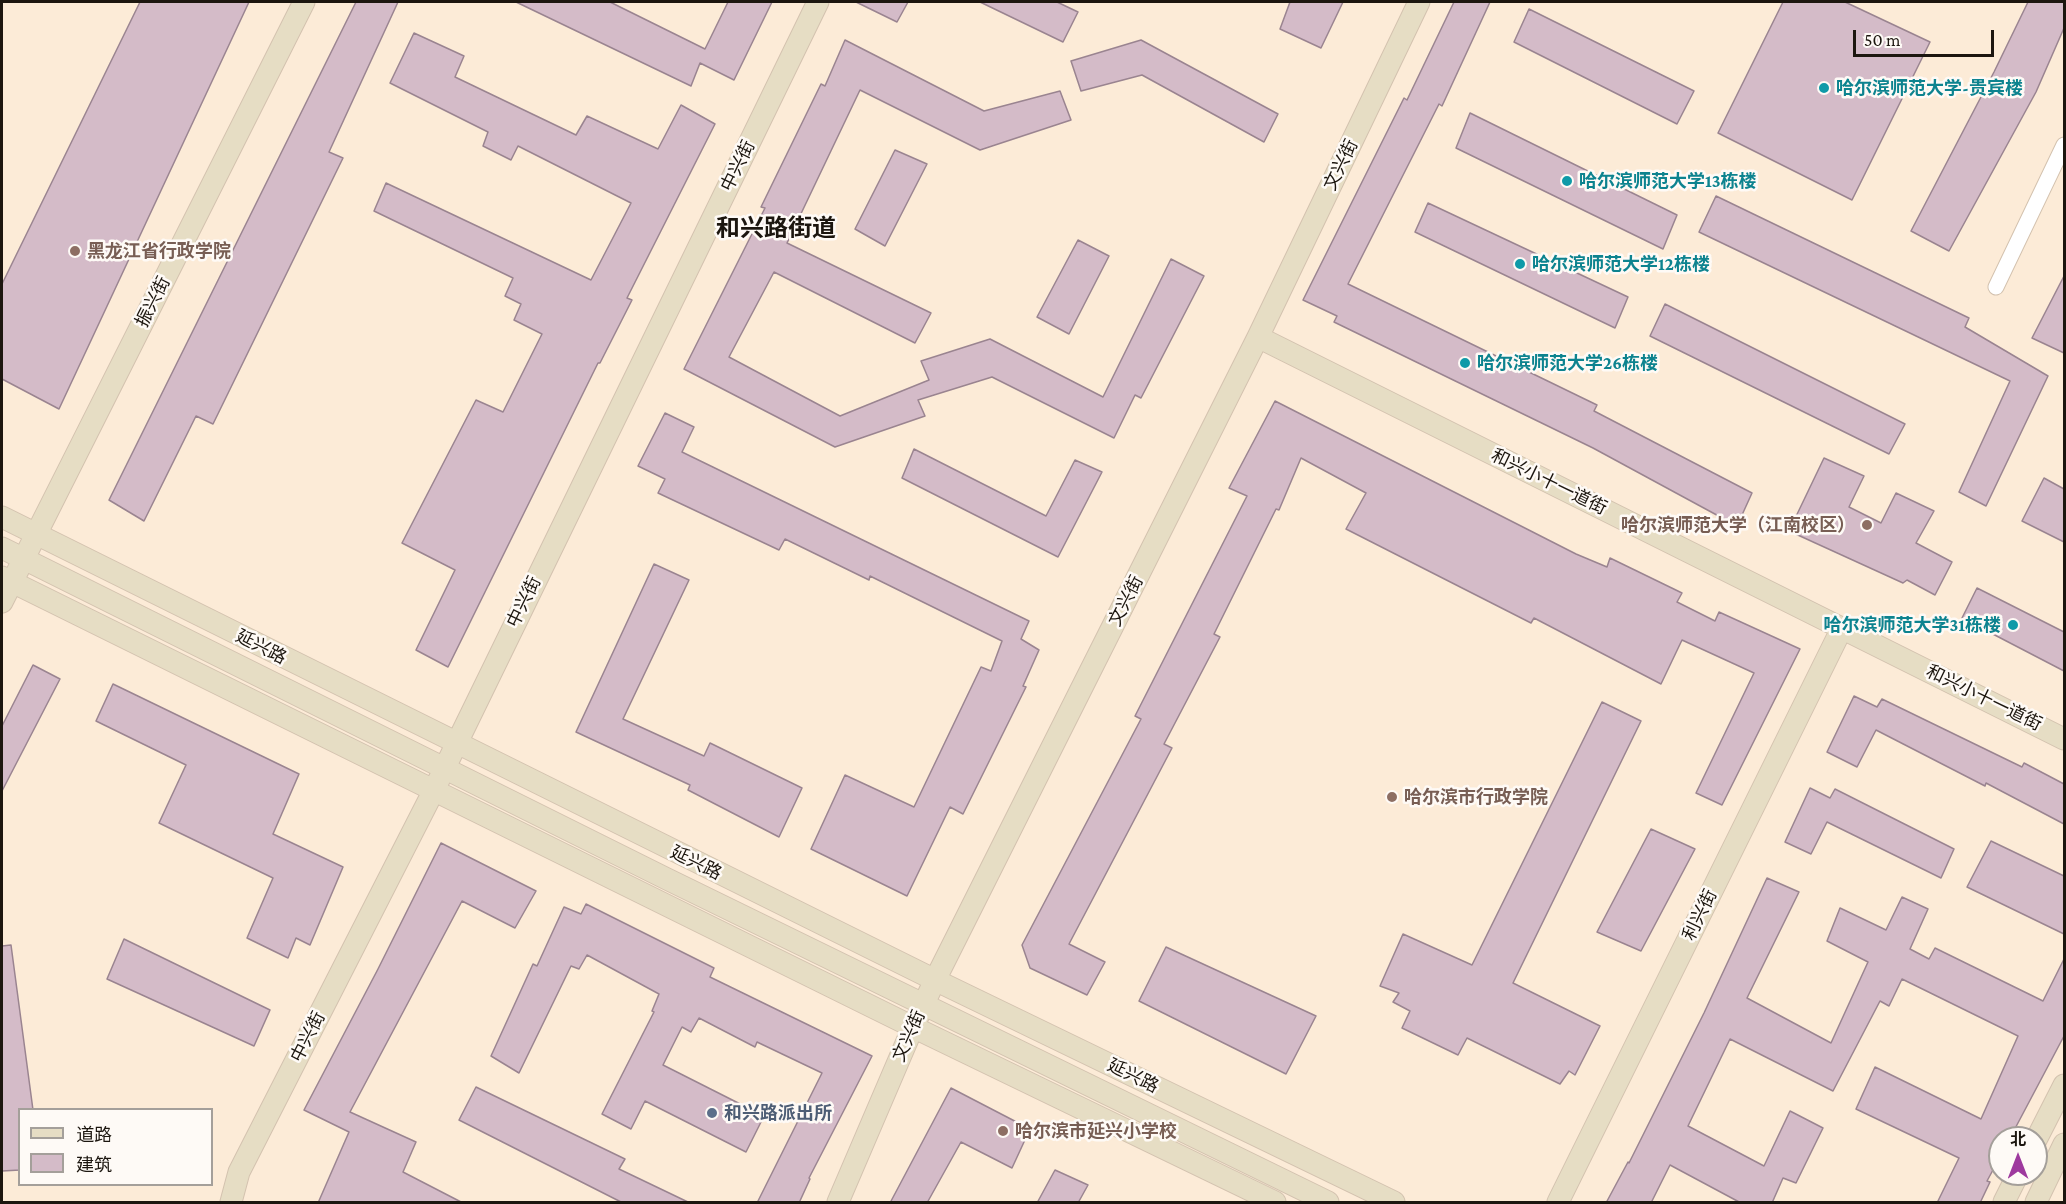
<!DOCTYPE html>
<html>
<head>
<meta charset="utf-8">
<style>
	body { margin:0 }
	#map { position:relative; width:2066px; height:1204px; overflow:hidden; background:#fcebd7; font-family:"Crimson Pro","Noto Sans SC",serif }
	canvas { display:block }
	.frame { position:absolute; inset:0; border:3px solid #1c160f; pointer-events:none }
	.legend { position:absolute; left:18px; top:1108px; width:195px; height:78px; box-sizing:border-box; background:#fefaf6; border:2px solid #a49f9a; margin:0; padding:8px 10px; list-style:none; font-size:18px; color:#1c160f }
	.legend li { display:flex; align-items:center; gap:12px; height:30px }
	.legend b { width:30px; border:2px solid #a49f9a }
	.north { position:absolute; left:1988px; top:1126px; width:60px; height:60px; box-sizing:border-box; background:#fefaf6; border:2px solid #a49f9a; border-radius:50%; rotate:0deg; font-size:16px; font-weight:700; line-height:24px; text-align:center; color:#1c160f }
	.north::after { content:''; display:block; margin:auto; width:21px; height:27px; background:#9e399e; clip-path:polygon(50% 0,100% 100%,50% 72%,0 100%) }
	.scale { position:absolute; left:1853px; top:30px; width:141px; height:27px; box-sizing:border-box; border:3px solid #1c160f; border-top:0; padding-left:8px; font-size:18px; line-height:21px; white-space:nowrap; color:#1c160f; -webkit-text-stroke:4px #fefaf6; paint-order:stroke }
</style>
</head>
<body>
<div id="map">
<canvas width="2066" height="1204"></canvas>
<div class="frame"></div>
<ul class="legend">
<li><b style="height:8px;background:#e6ddc4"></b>道路</li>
<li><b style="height:16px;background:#d4bbc8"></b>建筑</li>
</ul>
<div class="north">北</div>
<div class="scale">50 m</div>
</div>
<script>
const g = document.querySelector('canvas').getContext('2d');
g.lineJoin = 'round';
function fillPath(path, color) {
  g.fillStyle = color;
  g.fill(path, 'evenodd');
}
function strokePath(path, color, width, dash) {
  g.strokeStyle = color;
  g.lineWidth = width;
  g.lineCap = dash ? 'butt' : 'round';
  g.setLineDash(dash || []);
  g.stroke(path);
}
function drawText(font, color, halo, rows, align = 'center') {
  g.font = font + ' "Crimson Pro","Noto Sans SC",serif';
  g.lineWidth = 5;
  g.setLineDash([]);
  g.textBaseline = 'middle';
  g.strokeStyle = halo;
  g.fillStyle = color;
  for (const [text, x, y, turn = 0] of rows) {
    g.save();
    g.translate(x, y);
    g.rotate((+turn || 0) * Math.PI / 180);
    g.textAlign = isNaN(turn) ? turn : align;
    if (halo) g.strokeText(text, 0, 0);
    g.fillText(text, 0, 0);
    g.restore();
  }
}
const building = new Path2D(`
	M140,2h109l-190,407 -57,-30v-95z
	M356,2h42l-69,150 14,6 -130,266 -17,-8 -52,105 -35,-21z
	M516,2h94l95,47 23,-47h44l-38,78 -34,-17 -9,23z
	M856,2h52l-11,20z
	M980,2h77l21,10 -15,30z
	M1290,2h53l-22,46 -41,-19z
	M1454,2h36l-48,104 -3,-2 -91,180 249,121 -3,6 158,82 -15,33 -144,-78 -259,-126 3,-6 -34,-16 101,-202 3,2z
	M1783,2h62l85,40 -78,158 -134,-67z
	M2028,2h36v26l-28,64 -87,159 -38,-20 83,-159z
	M1529,9l165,82 -17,33 -163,-82z
	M414,33l50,23 -9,21 121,58 11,-19 71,33 23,-44 34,19 -88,174 5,2 -32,63h-2l-150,304 -32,-17 39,-80 -53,-27 74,-143 27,12 39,-78 -28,-14 7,-16 -16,-8 8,-18 -139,-67 12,-28 205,97 40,-77 -113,-57 -7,14 -28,-14 5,-14 -98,-49z
	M845,40l139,71 76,-20 11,29 -91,30 -120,-60 -73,153 144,70 -16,30 -141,-71 -45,85 111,59 89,-36 -8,-19 69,-22 113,58 68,-138 33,17 -63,122 -6,-3 -21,43 -122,-61 -74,23 7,16 -90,31 -151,-78 81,-161 -4,-1 60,-123 4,2z
	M1141,40l137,74 -14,28 -122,-67 -61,16 -10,-30z
	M1470,113l207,102 -14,34 -207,-101z
	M895,150l32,14 -42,82 -30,-17z
	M1716,196l253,122 -4,9 83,49 -62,130 -27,-14 51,-111 -311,-149z
	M1428,203l200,94 -13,31 -200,-96z
	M1078,240l31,16 -40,78 -32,-17z
	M2064,276v77l-32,-15z
	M1665,304l240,120 -16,30 -239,-118z
	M1275,401l301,153 31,13 3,-9 72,35 -5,9 38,19 4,-9 81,37 -78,156 -26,-12 58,-120 -72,-33 -21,44 -127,-66 -3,5 -185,-94 20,-36 -65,-35 -22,52 -3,-1 -62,125 6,3 -56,107 8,4 -103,196 36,18 -18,33 -57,-27 -8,-23 119,-226 -6,-3 112,-220 -18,-8z
	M665,413l29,14 -12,25 347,169 -8,18 18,11 -16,36 3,1 -63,127 -13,-7 -43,89 -96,-47 34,-74 69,32 67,-140 10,4 11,-30 -132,-65 -1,4 -84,-41 -6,11 -121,-57 7,-14 -27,-13z
	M914,449l132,67 29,-56 27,12 -44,85 -156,-79z
	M1824,458l40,18 -15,31 32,16 15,-30 38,18 -18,32 36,19 -17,33 -28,-15 -4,3 -114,-52z
	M2044,478l20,11v53l-42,-21z
	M654,564l35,16 -66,139 81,37 6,-13 92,45 -23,49 -91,-47 2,-5 -114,-53z
	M1977,588l87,44v39l-102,-53z
	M33,665l27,14 -58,112v-65z
	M113,684l186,90 -26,60 70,33 -33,78 -14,-7 -8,20 -41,-20 26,-60 -114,-55 27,-58 -90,-44z
	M1854,696l23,11 5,-8 140,68 2,-4 40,21v40l-78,-41 -1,3 -109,-56 -19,37 -30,-15z
	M1602,702l39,19 -128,262 87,43 -25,49 -6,-4 -9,13 -93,-46 -9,17 -56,-27 8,-17 -17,-9 6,-9 -19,-7 23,-52 69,31z
	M1810,788l20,10 5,-9 119,60 -13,29 -114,-56 -16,32 -26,-12z
	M1651,829l44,20 -54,102 -44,-19z
	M1991,841l73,35v58l-97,-47z
	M441,843l95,48 -21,37 -53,-27 -112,211 66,30 -13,30 60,31h-145l31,-71 -45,-22 74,-141z
	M1767,878l32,14 -52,106 84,45 37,-81 -41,-21 13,-33 46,22 16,-33 26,12 -18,40 19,10 6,-11 108,53 21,-42v77l-54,102h-10v19l-13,24 3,1 -10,21h-43l22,-45 -103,-49 19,-42 106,52 37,-83 -116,-57 -13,27 -9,-5 -47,90 -103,-52 -42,87 76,40 26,-55 33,17 -27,55 -13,-5 -11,25h-31l-71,-38 -19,38h-45l22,-41 1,1 75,-150z
	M586,904l128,64 -4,9 162,79 -63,122 1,1 -11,24h-42l65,-130 -65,-31 -2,5 -56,-29 -8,14 -9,-5 -19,38 101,51 -18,36 -101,-51 -14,28 -29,-15 52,-102 -2,-1 7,-17 -72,-39 -8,14 -8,-3 -52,107 -28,-17 42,-92 4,2 27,-59 17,7z
	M124,939l146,71 -16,36 -147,-67z
	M11,945l22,165h-13v60l-18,1v-225z
	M1166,947l150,69 -30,58 -147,-73z
	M476,1087l149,72 -6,10 71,34h-67l-164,-83z
	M951,1088l79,41 -18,39 -51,-26 -34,61h-37z
	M1055,1170l33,15 -10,18h-41z`);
fillPath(building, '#d4bbc8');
strokePath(building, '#9a8490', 1.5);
const street = new Path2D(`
	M1996,287l68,-142`);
const secondary = new Path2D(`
	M1258,337l806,402
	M2,517l933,463 459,222
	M2,548l665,331 661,323
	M2,577l911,450 362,175
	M2,602l302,-600
	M2036,1140l28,-55
	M231,1202l8,-30 195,-382 384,-788
	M838,1202l75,-175 22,-47 323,-643 161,-335
	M1558,1202l284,-574
	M2004,1202l14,-28
	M2036,1202l28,-58`);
strokePath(street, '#d3c2af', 17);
strokePath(secondary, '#d3c2af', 23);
strokePath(street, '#fff', 15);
strokePath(secondary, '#e6ddc4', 21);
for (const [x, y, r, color] of [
	[1824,88,6,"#0f9aa8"],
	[1567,181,6,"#0f9aa8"],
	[75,251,6,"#8d6e63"],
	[1520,264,6,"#0f9aa8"],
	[1465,363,6,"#0f9aa8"],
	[1867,525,6,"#8d6e63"],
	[2013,625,6,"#0f9aa8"],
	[1392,797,6,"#8d6e63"],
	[712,1113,6,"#5c6f8a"],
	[1003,1131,6,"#8d6e63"]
]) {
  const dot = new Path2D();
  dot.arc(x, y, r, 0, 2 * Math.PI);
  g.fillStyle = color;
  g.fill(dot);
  strokePath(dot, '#fefaf6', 2);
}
drawText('bold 18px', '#0d838f', '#fefaf6', [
	["哈尔滨师范大学-贵宾楼",1836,88],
	["哈尔滨师范大学13栋楼",1579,181],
	["哈尔滨师范大学12栋楼",1532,264],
	["哈尔滨师范大学26栋楼",1477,363],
	["哈尔滨师范大学31栋楼",2001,625,"right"]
], 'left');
drawText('18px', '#1c160f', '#fefaf6', [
	["文兴街",1341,165,-64],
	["中兴街",738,166,-64],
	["振兴街",153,302,-63],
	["和兴小十一道街",1549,482,26],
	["文兴街",1126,601,-63],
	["中兴街",524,602,-64],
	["延兴路",261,647,27],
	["和兴小十一道街",1984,698,26],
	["延兴路",696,863,26],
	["利兴街",1700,915,-64],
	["文兴街",909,1036,-66],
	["中兴街",308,1037,-63],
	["延兴路",1133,1076,26]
]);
drawText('bold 18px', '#785e54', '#fefaf6', [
	["黑龙江省行政学院",87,251],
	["哈尔滨师范大学（江南校区）",1855,525,"right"],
	["哈尔滨市行政学院",1404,797],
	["哈尔滨市延兴小学校",1015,1131]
], 'left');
drawText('bold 18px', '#4e5e75', '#fefaf6', [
	["和兴路派出所",724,1113]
], 'left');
drawText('bold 24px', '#1c160f', '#fefaf6', [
	["和兴路街道",776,229]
]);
</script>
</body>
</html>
